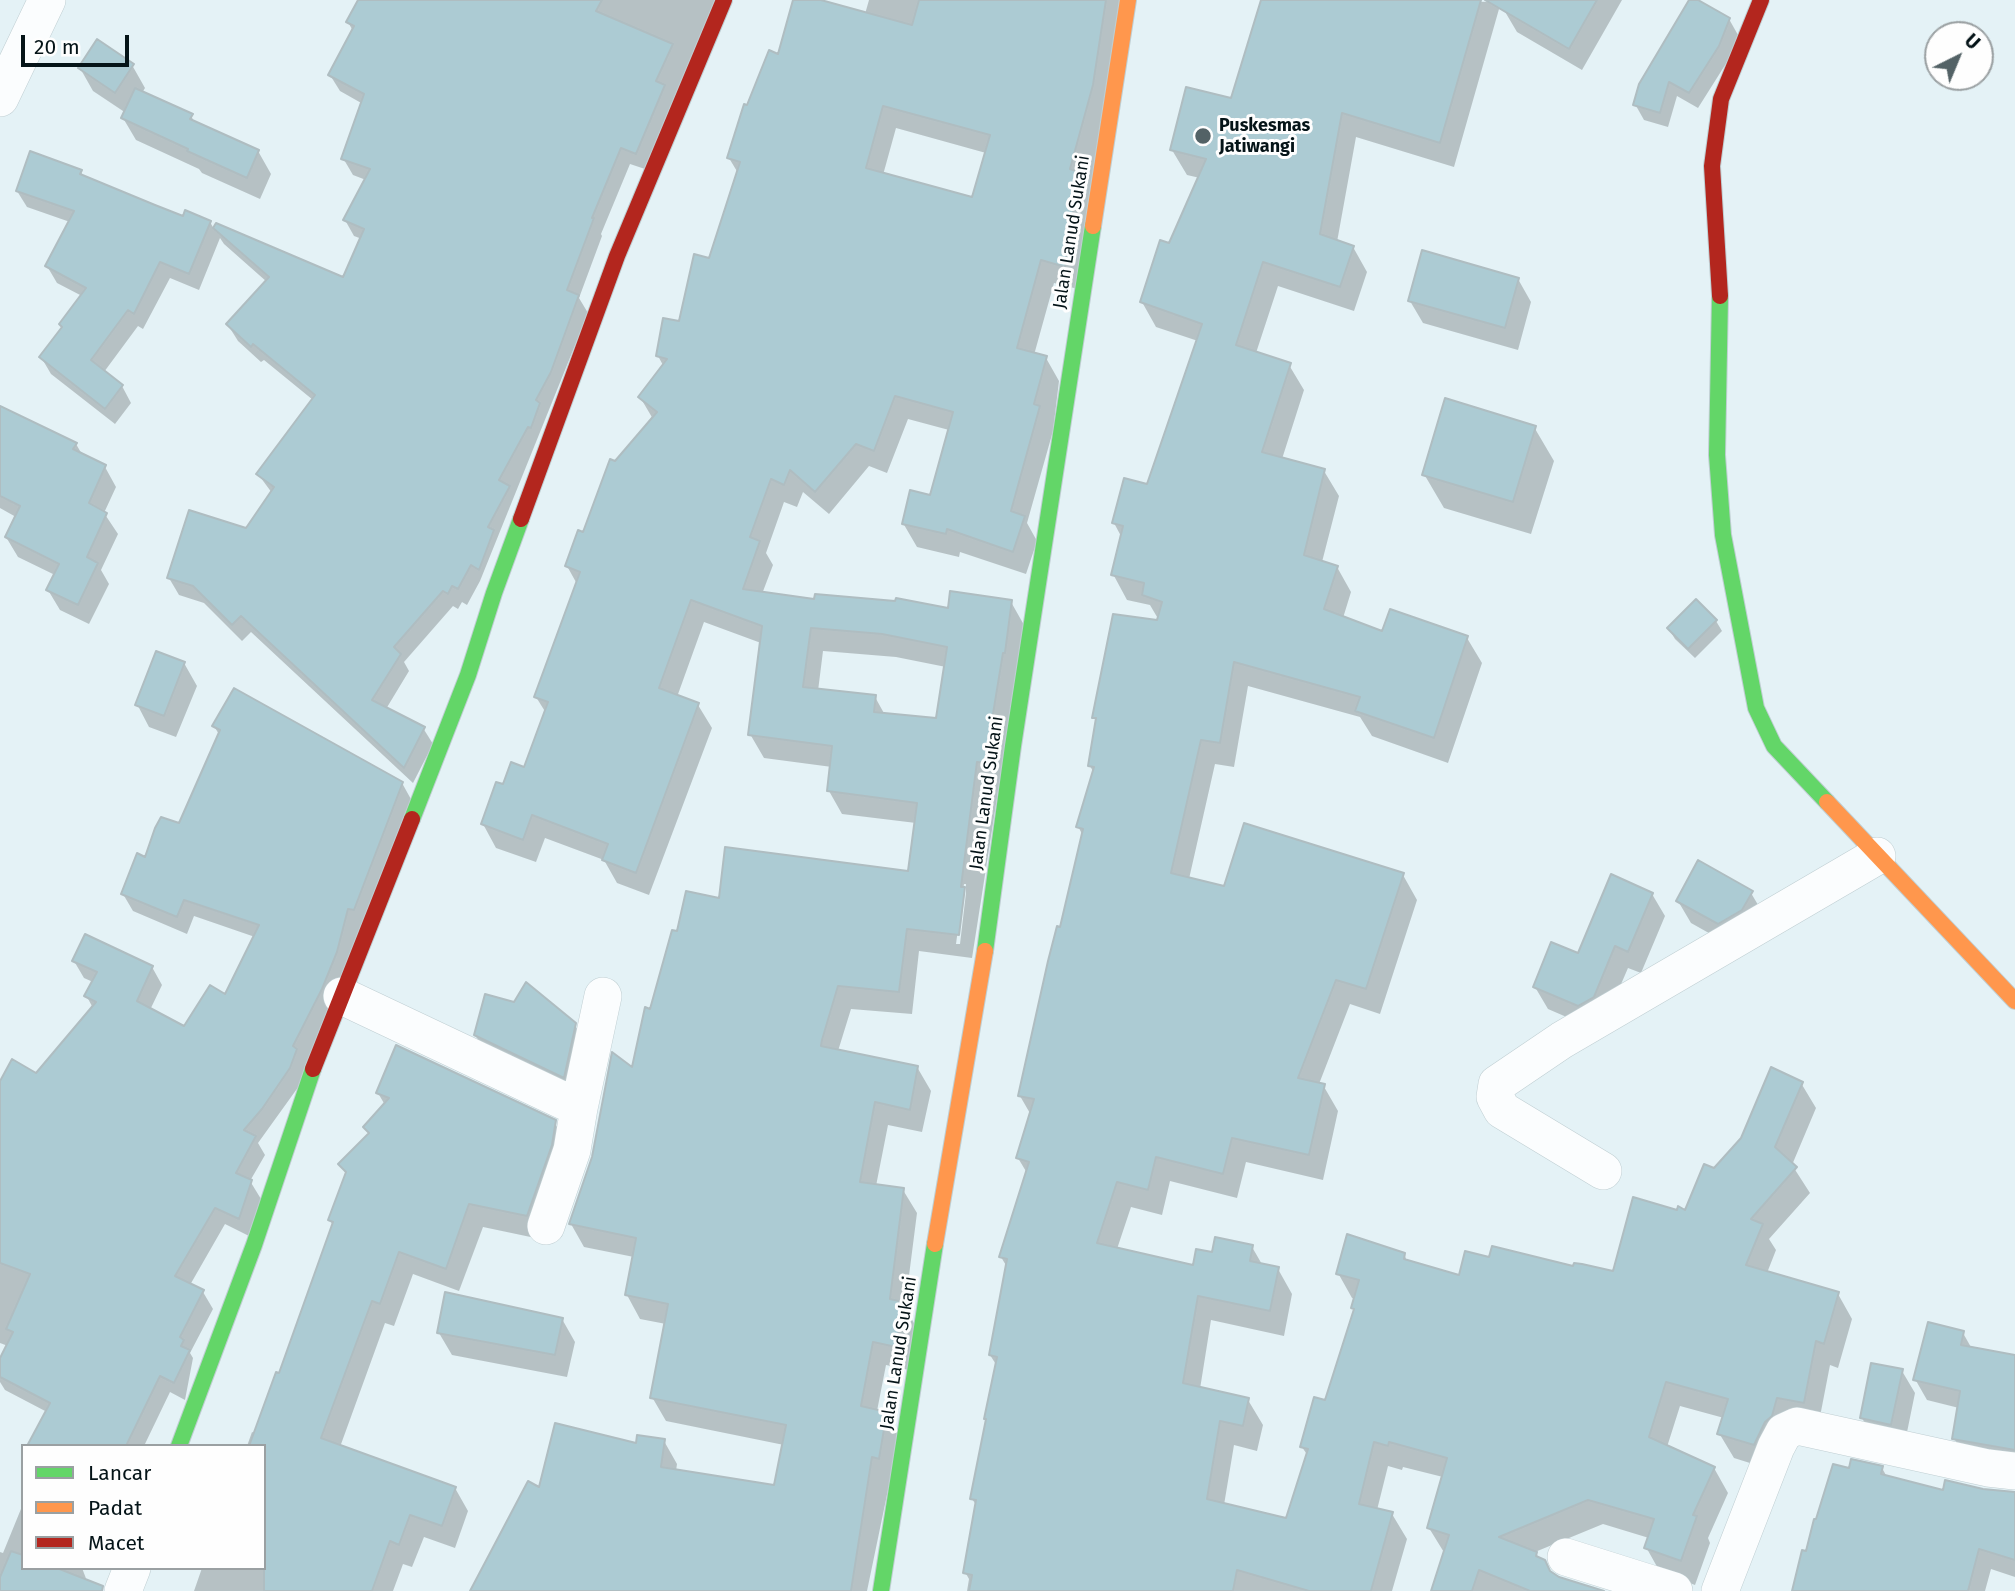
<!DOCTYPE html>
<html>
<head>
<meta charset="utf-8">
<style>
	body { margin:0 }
	#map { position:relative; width:2015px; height:1591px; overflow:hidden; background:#e4f2f6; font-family:"Fira Sans",sans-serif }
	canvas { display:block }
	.legend { position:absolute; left:21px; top:1444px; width:245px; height:126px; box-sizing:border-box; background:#fefefe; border:2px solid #9aa0a2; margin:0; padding:9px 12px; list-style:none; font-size:21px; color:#051418 }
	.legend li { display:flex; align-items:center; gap:14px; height:35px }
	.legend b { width:35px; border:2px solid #9aa0a2 }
	.north { position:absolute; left:1924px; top:21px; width:70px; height:70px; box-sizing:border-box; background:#fefefe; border:2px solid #9aa0a2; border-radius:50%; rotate:43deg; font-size:19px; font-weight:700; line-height:28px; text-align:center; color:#051418 }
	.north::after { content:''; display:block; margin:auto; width:24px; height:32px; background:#536266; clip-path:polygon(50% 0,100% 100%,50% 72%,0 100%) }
	.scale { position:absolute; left:21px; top:35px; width:108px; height:32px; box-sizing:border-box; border:4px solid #051418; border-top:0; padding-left:9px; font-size:21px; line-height:24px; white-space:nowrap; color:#051418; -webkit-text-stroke:5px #fefefe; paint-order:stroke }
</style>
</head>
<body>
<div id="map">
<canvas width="2015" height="1591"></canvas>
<ul class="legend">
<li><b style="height:9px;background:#63d668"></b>Lancar</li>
<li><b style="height:9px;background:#ff974d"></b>Padat</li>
<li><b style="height:9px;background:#b3261e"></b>Macet</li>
</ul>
<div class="north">U</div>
<div class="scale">20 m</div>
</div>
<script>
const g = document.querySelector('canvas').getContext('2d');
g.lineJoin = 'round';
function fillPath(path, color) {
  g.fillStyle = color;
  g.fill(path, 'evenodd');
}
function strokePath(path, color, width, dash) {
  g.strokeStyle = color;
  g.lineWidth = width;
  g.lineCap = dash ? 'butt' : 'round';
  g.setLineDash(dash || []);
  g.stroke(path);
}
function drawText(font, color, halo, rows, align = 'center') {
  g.font = font + ' "Fira Sans",sans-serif';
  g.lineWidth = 6;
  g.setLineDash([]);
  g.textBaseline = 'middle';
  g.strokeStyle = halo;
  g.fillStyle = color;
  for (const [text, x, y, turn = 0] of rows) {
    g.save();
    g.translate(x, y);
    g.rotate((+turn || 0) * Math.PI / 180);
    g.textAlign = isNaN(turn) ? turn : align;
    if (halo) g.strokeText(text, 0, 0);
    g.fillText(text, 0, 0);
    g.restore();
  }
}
fillPath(new Path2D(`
	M360,0h359l-74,169 -15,-5 -29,70 1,2 -23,62 9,15 -108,268 -13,24 -5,-3 -4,7 -5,-3 -49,56 5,9 -23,38 37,19 10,16 -20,39 -162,-151 -9,9 -38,-38 -25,-8 -10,-17 78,-48 25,-37 -14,-19 55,-74 -49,-40 -3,2 -23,-21 -10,-16 39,-43 -43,-38 -4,-6 -21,52 -29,-12 -27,51 -5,-3 -34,46 18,14 9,17 -16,21 -64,-50 -10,-17 22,-28 19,-33 -25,-13 -10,-17 23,-44 -43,-15 -10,-16 64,-19 3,6 100,40 26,4 4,7 2,-4 128,54 18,-40 -8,-3 -9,-16 21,-40 -13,-5 -10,-17 20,-54 -23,-13 -10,-16 23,-44 -5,-9z
	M795,0h20l50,14 4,-14h261l-52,289 -24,-6 -20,72 12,3 13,23 -6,50 -26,92 10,18 -11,33 -66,-22 -1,5 -42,-10 -14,-24 28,-26 18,-67 -41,-11 -21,54 -18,-7 -40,48 -26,-22 -6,15 -13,-5 -18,51 7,12 -11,29 54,7 134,9 61,-8 13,23 -52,333 -53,-7 -7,63 -61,-5 -13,42 79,16 14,24 -9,41 -34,-7 -12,61 27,4 14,23 -12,94 11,20 -7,43 -23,-5 -9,46 8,2 14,24 -32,154h-395l68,-101 97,-45 27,-4 13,23 -1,7 100,16 8,-42 -118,-24 -14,-24 14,-73 -26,-5 -13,-24 7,-38 -50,-10 -13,-23 62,-154 46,-136 42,-34 189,-27 6,-50 -74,-9 -13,-23 3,-24 -68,-9 -14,-24 11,-91 -57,-21 -27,75 21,8 14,23 -63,167 -32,-12 -13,-23 -59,-22 -9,24 -40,-14 -13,-24 21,-37 21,-18 21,-56 -10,-16 41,-113 -10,-18 17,-32 32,-71 37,-44 -13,-22 24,-30 -6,-11 22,-33 30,-63 28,-87 -9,-15 20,-50 30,-52zM896,128l90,25 -13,47 -90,-25zM823,651l73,6 50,10 -8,53 -53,-5 -10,-18 -57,-6zM964,884h2v9l-6,51h-4z
	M1261,0l240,2 -47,165 -98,-30 -19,105 16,5 14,25 -13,39 -76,-25 -22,67 33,12 15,25 -22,69 42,12 15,25 -17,66 15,5 14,25 -8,26 40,16 84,4 15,25 -34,100 -76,-27 -12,-19 -112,-31 -14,81 -19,-3 -26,115 36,9 178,-13 14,25 -37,114 -30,-10 -31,80 4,1 15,26 -15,69 -77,-18 -9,36 -67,-17 -8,34 -31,-8 -14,42 77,18 20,-13 38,-7 11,19 15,3 14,25 -8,42 -73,-16 -11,69 48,11 15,25 -6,26 -23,-6 -10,60 63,16 21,-65 -6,-9 24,-45 29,-90 -2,-4 2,-9 -3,-1 -14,-25 66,-18 4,7 52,15 31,-18 123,14 64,-61h8l28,-42 87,-87 15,25 -24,57 18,28 -41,46 7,11 -9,23 71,21 14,25 -14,49 -8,-3 -12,62 -49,42 -35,-11 -15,-25 5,-15 -44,-12 -13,41 47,21 14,25 -20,45 2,5 -15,42 -35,-13 -14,-25 3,-9 -46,-14 -68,28 16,22 36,17h-155l13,-37 -16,-26 14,-51 -40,-10 -1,3 -14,-4 -11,44 15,4 15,25 -15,52h-425l2,-12 -4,-7 12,-66 -5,-7 15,-78 -2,-3 12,-52 -7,-11 17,-88 -6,-10 26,-84 -9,-15 13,-43 -11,-19 63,-260 -5,-10 16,-53 -4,-7 7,-43 -3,-6 66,-95 -10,-17 -23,-5 -14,-26 9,-36 -8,-15 34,-37 50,-145 -42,-14 -14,-25 58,-124 -13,-3 -15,-25 60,-50z
	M1510,0h112l-40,70 -65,-38 -13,-22z
	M1691,0l38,19 9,16 -11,27 -29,46 -21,-12 -9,31 -24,-7 -9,-16z
	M132,65l13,23 -3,5 49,23 4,7 63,28 13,23 -11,25 -58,-26 -3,-4 -63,-29 -13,-22 3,-5 -33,-22 -13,-23z
	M1518,279l13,23 -13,48 -95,-27 -13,-22z
	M0,408l76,36 7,12 22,11 11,20 -12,26 14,21 -17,36 8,14 -20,40 -29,-14 -12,-20 7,-15 -37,-18 -12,-20 10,-20 -16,-9z
	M1534,427l20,34 -23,73 -87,-26 -20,-34z
	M1716,621l6,10 -27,27 -20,-19 -6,-10z
	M184,663l13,23 -21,51 -27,-10 -12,-23z
	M214,726l188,57 10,18 -113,285 -41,57 7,12 -15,26 11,18 -12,37 -24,-12 -35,61 13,7 10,17 -23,44 3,5 -8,42 -15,-8 -26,54h-115l18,-34 -42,-22 -5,-8v-20l8,-16 -8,-3v-258l37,-10 56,-67 -7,-13 7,-13 -9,-4 -10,-17 78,6 10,18 -12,25 35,19 41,-32 29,-60 -61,-21 -7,18 -54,-23 -10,-17 23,-35 34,-34 40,-89z
	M1751,893l13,22 -32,31 -41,-23 -13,-22z
	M1652,894l13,22 -24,57 -13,-5 -22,51 -14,9 -44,-19 -13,-22 43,-31z
	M574,1024l7,11 -11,52 -88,-41 -7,-11z
	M378,1093l176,29 14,23 -28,94 -57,-12 -24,64 -46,-17 -19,52 -9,-3 -45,124 115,41 13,23 -13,37 -31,-11 -12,30 -9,-3 -10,27h-199l8,-23h62v-122h-17l5,-14 3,1 25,-58 53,-149 -3,-6 17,-44 -7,-12 30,-29 -5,-7 20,-23z
	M562,1319l13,23 -8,35 -115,-22 -13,-22z
	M1963,1333l9,16 43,8v111l-49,-9 -12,-21 5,-30 -32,-8 -12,-21z
	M1902,1371l13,22 -11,54 -30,-7 -12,-22z
	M1882,1468l5,9 57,16 39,-3 32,4v83l-24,-8 -6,22h-191l13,-38 44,-82z
	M23,1504v64h59l5,13 13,10h-100v-39l3,1z`), '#0003');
const building = new Path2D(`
	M358,0h244l-6,11 77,33 -17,37 9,4 -29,69 -15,-6 -29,70h2l-27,72 12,5 -28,77 -15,28 4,3 -9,25 -3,-1 -29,53 11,6 -22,41 6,3 -15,40 -8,-5 -13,24 -6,-3 -4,8 -5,-3 -49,56 7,7 -29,46 53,27 -21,41 -163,-152 -9,9 -39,-39 -26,-8 22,-68 57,18 28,-41 -18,-13 59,-79 -62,-51 -2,3 -25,-23 43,-47 -56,-49 3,-5 127,54 21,-48 -21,-9 27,-51 -29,-10 23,-65 -36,-19 26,-49 -8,-4z
	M793,0h28l91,25 7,-25h187l-13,85 -23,84 9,3 -14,95 -24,-7 -24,88 30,8 -13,48 6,2 -29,105 14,5 -12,36 -66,-23 -1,5 -44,-10 8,-34 20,5 23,-83 -58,-16 -21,55 -18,-7 -41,48 -25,-22 -6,15 -13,-6 -21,58 10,4 -17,48 71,10 1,-5 80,7 1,-3 52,10 2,-17 62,9 -7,53h-2l-18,110 -8,-1 -16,125h4l-6,48 -52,-6 -8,63 -61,-6 -16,54 -1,6 97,20 -8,44 -35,-8 -15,80 44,6 -14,111 14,3 -8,45 -23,-5 -12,64 26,6 -8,47 -7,-2 -21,134h-381l58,-110 11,6 16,-64 81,20 1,-8 28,4 -4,28 113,18 12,-60 -136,-27 18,-94 -43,-9 11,-57 -67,-14 23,-67 20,-105 20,15 13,-60 5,2 22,-79 5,1 9,-40 33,7 6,-51 183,24 9,-68 -90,-12 5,-45 -84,-11 14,-109 -71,-26 -32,88 40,15 -63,170 -34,-13 6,-16 -76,-29 -9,25 -42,-16 15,-42 7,2 8,-22 13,5 24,-65 -14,-5 46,-125 -15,-6 13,-36 5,2 27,-73 5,2 42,-49 -19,-15 29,-38 -11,-3 7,-38 16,3 15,-67 15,4 31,-96 -13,-4 17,-54 3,1 22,-55 9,4zM883,106l107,29 -18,62 -106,-29zM811,628l71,6 65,13 -11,71 -62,-6 2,-17 -73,-8z
	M1261,0h220l-41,143 -98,-30 -22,121 34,12 -14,41 -77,-25 -27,83 55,18 -29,89 63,17 -21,86 34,11 -14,43 58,22 8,-22 78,27 -34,102 -79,-27 5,-14 -126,-35 -14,81 -19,-3 -30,133 53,13 20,-63 160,50 -38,116 -30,-9 -38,98 27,6 -16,71 -77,-17 -9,36 -67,-17 -8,33 -31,-8 -20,61 96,22 3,-16 16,3 3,-15 38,8 -3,16 29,6 -9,44 -72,-15 -15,87 66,15 -6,28 -23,-5 -13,78 79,19 22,-69 -8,-2 14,-50 11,3 29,-91 -3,-1 8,-28 -23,-6 11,-40 58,19 -1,6 55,16 6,-24 24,6 3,-11 81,20 1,-3 8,1 31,7 20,-74 44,13 1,-4 7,4 19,-46 10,4 27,-30 30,-71 32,15 -28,65 22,20 -46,52 12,5 -17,41 93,27 -15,52 -8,-3 -12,62 -27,-5 -5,18 -7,6 -11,23 -37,-11 11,-35 -62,-17 -17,55 66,30 -22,48 4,1 -16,45 -37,-13 10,-29 -66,-19 -89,37 38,15 -1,4 9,4 5,11 9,6 45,14h-74l-51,-21 -7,21h-41l18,-56 -22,-7 20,-70 -58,-16 -1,4 -14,-4 -15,62 34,8 -22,79h-62l-72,-21 -4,21h-264l3,-16 -9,-2 13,-73 -6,-1 16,-80h-2l13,-62 -8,-2 18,-96 -8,-2 30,-95 -13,-4 18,-59 -16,-3 30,-135 9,-35 3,1 23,-98 -7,-2 18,-60 -6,-1 8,-48h-4l21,-104 44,6 5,-18 -20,-7 2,-12 -33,-8 12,-49 -11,-3 12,-45 23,6 55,-160 -62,-22 20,-62 9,3 37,-84 -36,-9 16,-63 45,11z
	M1485,0h112l-28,49z
	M1689,0h9l32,18 -11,28 -30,47 -20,-11 -9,31 -27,-8 6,-21z
	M97,39l37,25 -19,29 -37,-25z
	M135,88l58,26 -3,5 69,31 -12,28 -60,-27 1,-2 -67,-31z
	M30,151l52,19 -2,4 75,31 28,11 2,-6 26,11 -22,53 -29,-12 -26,52 -6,-4 -37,50 32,25 -18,24 -66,-52 23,-30 -3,-3 27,-36 -41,-22 29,-55 -58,-20z
	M1422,250l97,28 -14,50 -97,-27z
	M1445,398l91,28 -23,76 -91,-27z
	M0,406l77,37 -4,6 33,16 -17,38 18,10 -20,44 11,6 -20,42 -32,-15 13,-26 -54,-27 15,-31 -20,-10z
	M1696,599l21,21 -29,29 -21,-21z
	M156,651l29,11 -21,54 -29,-11z
	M234,688l169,94 -49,128 -6,-1 -11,43 -15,37 -29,57 4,3 -7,19 -28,41 -18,21 12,6 -20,37 16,7 -13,39 -24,-11 -40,68 29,14 -24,47 4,3 -3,6 9,4 -16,33 -14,-7 -34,70h-99l23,-43 -50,-26v-19l13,-26 -7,-3 24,-55 -30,-11v-182l12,-22 24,14 60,-71 -12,-6 13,-24 -25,-11 13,-27 68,32 -16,35 47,25 26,-41 15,9 34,-69 -75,-25 -7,17 -56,-23 16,-41 8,4 10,-29 6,-11 18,6 41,-93 -8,-4z
	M1698,860l55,31 -11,19 -24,14 -42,-23z
	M1611,874l42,19 -25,59 -13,-6 -21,51 -16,9 -45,-19 18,-45 27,11z
	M526,982l50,41 -12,55 -90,-43 11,-41 29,8z
	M396,1045l160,75 -4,25 -25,71 -58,-12 -23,65 -47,-17 -19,52 -8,-3 -51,137 135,49 -14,39 -32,-11 -11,30 -9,-4 -18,50h-108v-145h-15l27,-74 3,1 54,-151 -5,-2 18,-48 -8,-8 31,-31 -6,-6 26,-29 -13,-5z
	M445,1292l118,26 -8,37 -118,-22z
	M1928,1322l36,9 -3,14 54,10v95l-63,-11 8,-48 -47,-11z
	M1871,1363l32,6 -12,56 -31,-7z
	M1851,1459l32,7 -2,8 62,16 2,-10 38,9 32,3v68l-36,-11 -11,42h-176l10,-41 4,1 8,-32h2l17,-55 16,4z
	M11,1551l12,4v13h34l46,18 -1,5h-102v-14z`);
fillPath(building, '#accbd3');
strokePath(building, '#afbdc1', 2);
const street = new Path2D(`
	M0,98l47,-98
	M342,996l237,112
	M1603,1171l-101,-61 -7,-13 2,-13 65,-44 315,-184
	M546,1226l26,-76 7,-42 24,-112
	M1566,1557l108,34
	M123,1591l9,-23
	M1720,1591l56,-144 8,-15 13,-6 191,42 27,3`);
const fast = new Path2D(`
	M1720,296l-3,159 6,80 33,173 18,38 53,56
	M412,819l56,-144 26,-82 27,-74
	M985,951l28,-205 80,-520
	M179,1446l75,-201 59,-176
	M881,1591l54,-347`);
const slow = new Path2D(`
	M1093,226l35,-226
	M1827,802l188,199
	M935,1244l50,-293`);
const jam = new Path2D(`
	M1720,296l-8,-130 9,-67 40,-99
	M521,519l96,-263 107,-256
	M313,1069l99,-250`);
strokePath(street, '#bfced2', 38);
strokePath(fast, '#bfced2', 18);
strokePath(slow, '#bfced2', 18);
strokePath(jam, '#bfced2', 18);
strokePath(street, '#fbfdfe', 37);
strokePath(fast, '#63d668', 16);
strokePath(slow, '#ff974d', 16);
strokePath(jam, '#b3261e', 16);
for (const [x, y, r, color] of [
	[1203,136,9,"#536266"]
]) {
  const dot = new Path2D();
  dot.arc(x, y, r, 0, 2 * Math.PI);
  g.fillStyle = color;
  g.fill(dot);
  strokePath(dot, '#fefefe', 2.5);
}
drawText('bold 18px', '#051418', '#fefefe', [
	["Puskesmas",1219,126],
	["Jatiwangi",1219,147]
], 'left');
drawText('18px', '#051418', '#fefefe', [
	["Jalan Lanud Sukani",1072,232,-81],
	["Jalan Lanud Sukani",987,793,-82],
	["Jalan Lanud Sukani",899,1353,-81]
]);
</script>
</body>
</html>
